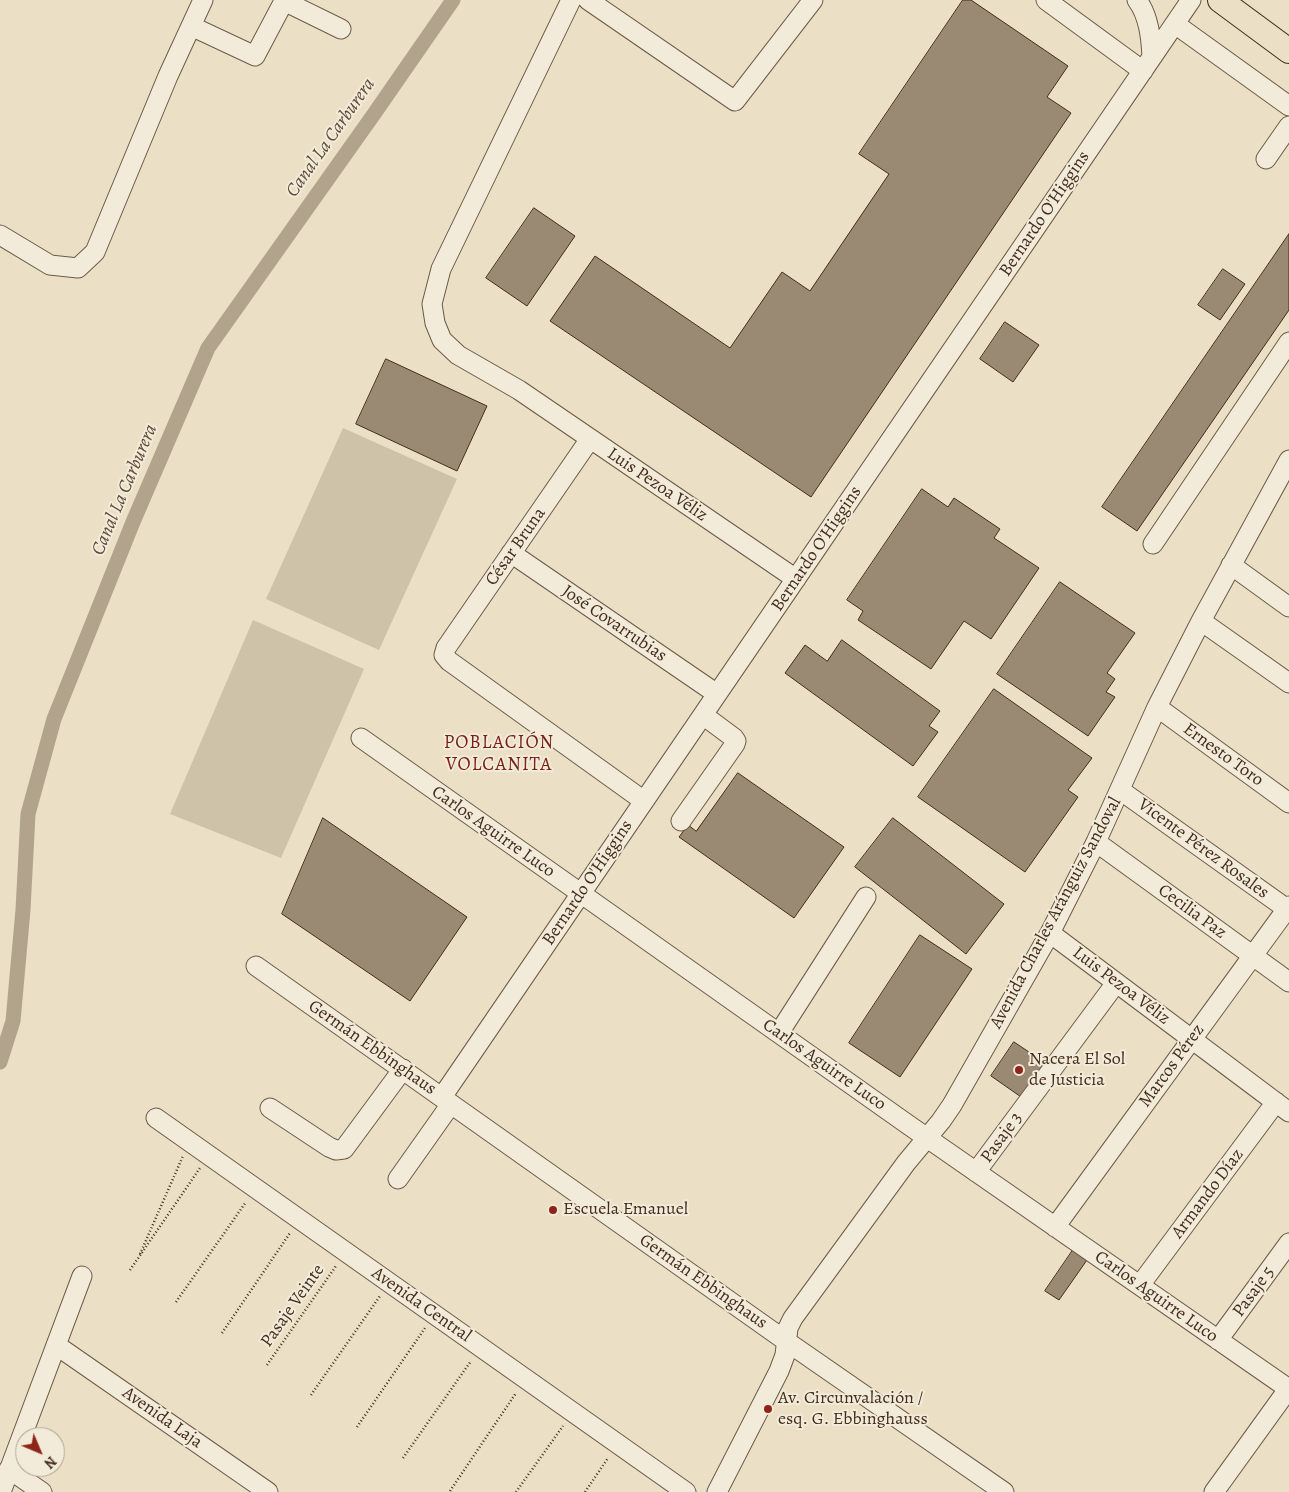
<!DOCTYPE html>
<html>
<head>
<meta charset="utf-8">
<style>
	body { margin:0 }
	#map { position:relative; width:1289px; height:1492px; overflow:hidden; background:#ebe0c6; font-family:Alegreya,serif }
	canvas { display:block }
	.north { position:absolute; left:15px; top:1427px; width:50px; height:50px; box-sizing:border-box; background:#f2ebda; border:1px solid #ac9f8d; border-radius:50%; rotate:135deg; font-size:14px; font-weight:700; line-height:20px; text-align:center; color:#432d1a }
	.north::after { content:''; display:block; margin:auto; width:18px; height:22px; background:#8f2418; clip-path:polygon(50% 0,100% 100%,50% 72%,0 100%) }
</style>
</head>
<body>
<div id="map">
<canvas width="1289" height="1492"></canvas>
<div class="north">N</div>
</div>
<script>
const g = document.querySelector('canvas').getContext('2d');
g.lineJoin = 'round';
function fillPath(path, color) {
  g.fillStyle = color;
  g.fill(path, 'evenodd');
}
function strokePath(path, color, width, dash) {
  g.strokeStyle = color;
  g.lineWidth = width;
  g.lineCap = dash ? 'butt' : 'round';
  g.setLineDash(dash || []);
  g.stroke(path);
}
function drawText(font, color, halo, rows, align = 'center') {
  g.font = font + ' Alegreya,serif';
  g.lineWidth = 4;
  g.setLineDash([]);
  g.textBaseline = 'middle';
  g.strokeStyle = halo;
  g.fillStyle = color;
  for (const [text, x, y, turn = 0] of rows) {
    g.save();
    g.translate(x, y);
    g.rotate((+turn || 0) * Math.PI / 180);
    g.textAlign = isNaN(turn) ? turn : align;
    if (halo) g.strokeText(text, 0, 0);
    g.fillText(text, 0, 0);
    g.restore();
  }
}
fillPath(new Path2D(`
	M343,428l114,51 -78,171 -113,-51z
	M253,620l111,49 -83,189 -111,-44z`), '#cec2a9');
strokePath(new Path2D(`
	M0,1062l13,-41 10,-111 5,-96 26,-95 79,-197 75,-174 166,-234 79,-114`), '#b2a38c', 15);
const building = new Path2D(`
	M963,0h8l97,66 -21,31 24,16 -260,384 -261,-176 45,-65 135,92 52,-76 28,19 79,-117 -30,-20z
	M534,208l41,28 -48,70 -41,-28z
	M1289,234v76l-152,221 -35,-24z
	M1223,269l22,15 -25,36 -22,-15z
	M1005,322l34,23 -26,37 -33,-23z
	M386,359l101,47 -30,65 -101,-47z
	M922,489l26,18 6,-9 46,31 -6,9 45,30 -48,71 -27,-18 -33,48 -73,-49 5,-9 -16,-11z
	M1060,582l75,51 -28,40 8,6 -9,13 9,5 -27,39 -91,-62z
	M842,640l98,71 -11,15 9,6 -25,34 -128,-93 20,-28 22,16z
	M994,689l98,69 -24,32 10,7 -53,75 -107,-75z
	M738,773l106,74 -50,71 -115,-81 9,-12 8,6z
	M323,818l144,99 -57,84 -128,-87z
	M893,818l111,86 -38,50 -111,-87z
	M920,935l52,34 -72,108 -51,-34z
	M1014,1042l33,22 -23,35 -33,-23z
	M1073,1250l14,10 -28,40 -14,-9z`);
fillPath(building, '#9a8a73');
strokePath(building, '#432d1a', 1);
const minor = new Path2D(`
	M571,0l-130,269 -9,35 3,19 7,17 16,15 61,35 277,189
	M588,0l147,101 78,-101
	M1046,0l97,71
	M1137,0c12,16 14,38 15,57
	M1175,24l114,82
	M191,26l64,30 29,-55 57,28
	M1266,159l23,-33
	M0,235l50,30 28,3 17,-16 73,-176 35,-76
	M590,439l-144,209 -2,7 5,6 195,140
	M1153,544l136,-202
	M511,553l206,141
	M1231,565l58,42
	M1201,621l88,62
	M1157,707l132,96
	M361,738l549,388 379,263
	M1120,790l167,119
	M681,821l54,-77 1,-3 -2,-3 -31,-23
	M1096,842l193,140
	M1050,933l239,179
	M256,966l530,375 218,151
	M779,1033l87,-136
	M442,1097l749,-1097
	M270,1108l59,39 7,3 8,-1 59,-80
	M156,1118l530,374
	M976,1172l140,-189
	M398,1179l53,-75
	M1055,1227l234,-321
	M1140,1285l136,-183
	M1218,1340l71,-97
	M56,1345l212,147
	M9,1469l33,23
	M1,1492l81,-216
	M717,1492l62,-121 6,-16 3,-27 5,-10 113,-155 35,-42 11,-16 98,-172 46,-91 61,-135 44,-86 88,-161
	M1214,1492l75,-104`);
const major = new Path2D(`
	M1220,0l69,51`);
strokePath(minor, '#6d5a45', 21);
strokePath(major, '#432d1a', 26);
strokePath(new Path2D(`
	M140,1254l43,-98
	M130,1270l70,-102
	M176,1302l70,-100
	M222,1333l68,-100
	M267,1365l69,-99
	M311,1395l69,-99
	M357,1427l68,-99
	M403,1458l68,-97
	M450,1491l66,-98
	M516,1492l47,-66
	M585,1492l23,-34`), '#432d1a', 2.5, [1, 2.5]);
strokePath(minor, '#f2ebda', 19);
strokePath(major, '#ebe0c6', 24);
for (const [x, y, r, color] of [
	[1019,1070,5,"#8f2418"],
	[553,1210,5,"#8f2418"],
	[768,1409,5,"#8f2418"]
]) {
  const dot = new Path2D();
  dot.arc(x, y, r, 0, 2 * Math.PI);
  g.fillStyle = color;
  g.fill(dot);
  strokePath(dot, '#f2ebda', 2);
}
drawText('18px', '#432d1a', '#f2ebda', [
	["Bernardo O'Higgins",1045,214,-56],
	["Luis Pezoa Véliz",657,485,34],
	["César Bruna",516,547,-55],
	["Bernardo O'Higgins",817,549,-56],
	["José Covarrubias",614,624,34],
	["Ernesto Toro",1223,755,36],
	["Carlos Aguirre Luco",493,832,35],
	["Vicente Pérez Rosales",1203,849,36],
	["Bernardo O'Higgins",588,883,-56],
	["Cecilia Paz",1192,912,36],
	["Avenida Charles Aránguiz Sandoval",1056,913,-62],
	["Luis Pezoa Véliz",1121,986,37],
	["Germán Ebbinghaus",372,1048,35],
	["Carlos Aguirre Luco",824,1065,35],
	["Marcos Pérez",1172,1066,-54],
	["Pasaje 3",1002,1138,-54],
	["Armando Díaz",1208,1194,-53],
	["Germán Ebbinghaus",703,1282,35],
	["Pasaje 5",1254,1292,-54],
	["Carlos Aguirre Luco",1156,1297,35],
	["Avenida Central",421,1305,35],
	["Pasaje Veinte",293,1306,-55],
	["Avenida Laja",162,1418,35]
]);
drawText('18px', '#432d1a', '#f2ebda', [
	["Nacera El Sol",1029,1060],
	["de Justicia",1029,1081],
	["Escuela Emanuel",563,1210],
	["Av. Circunvalación /",778,1399],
	["esq. G. Ebbinghauss",778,1420]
], 'left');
drawText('italic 19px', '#5f4a36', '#f2ebda', [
	["Canal La Carburera",331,138,-55],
	["Canal La Carburera",125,490,-67]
]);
g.letterSpacing = '1px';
drawText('19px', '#7a1f14', '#f2ebda', [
	["POBLACIÓN",499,743],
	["VOLCANITA",499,765]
]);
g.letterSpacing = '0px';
</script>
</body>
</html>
